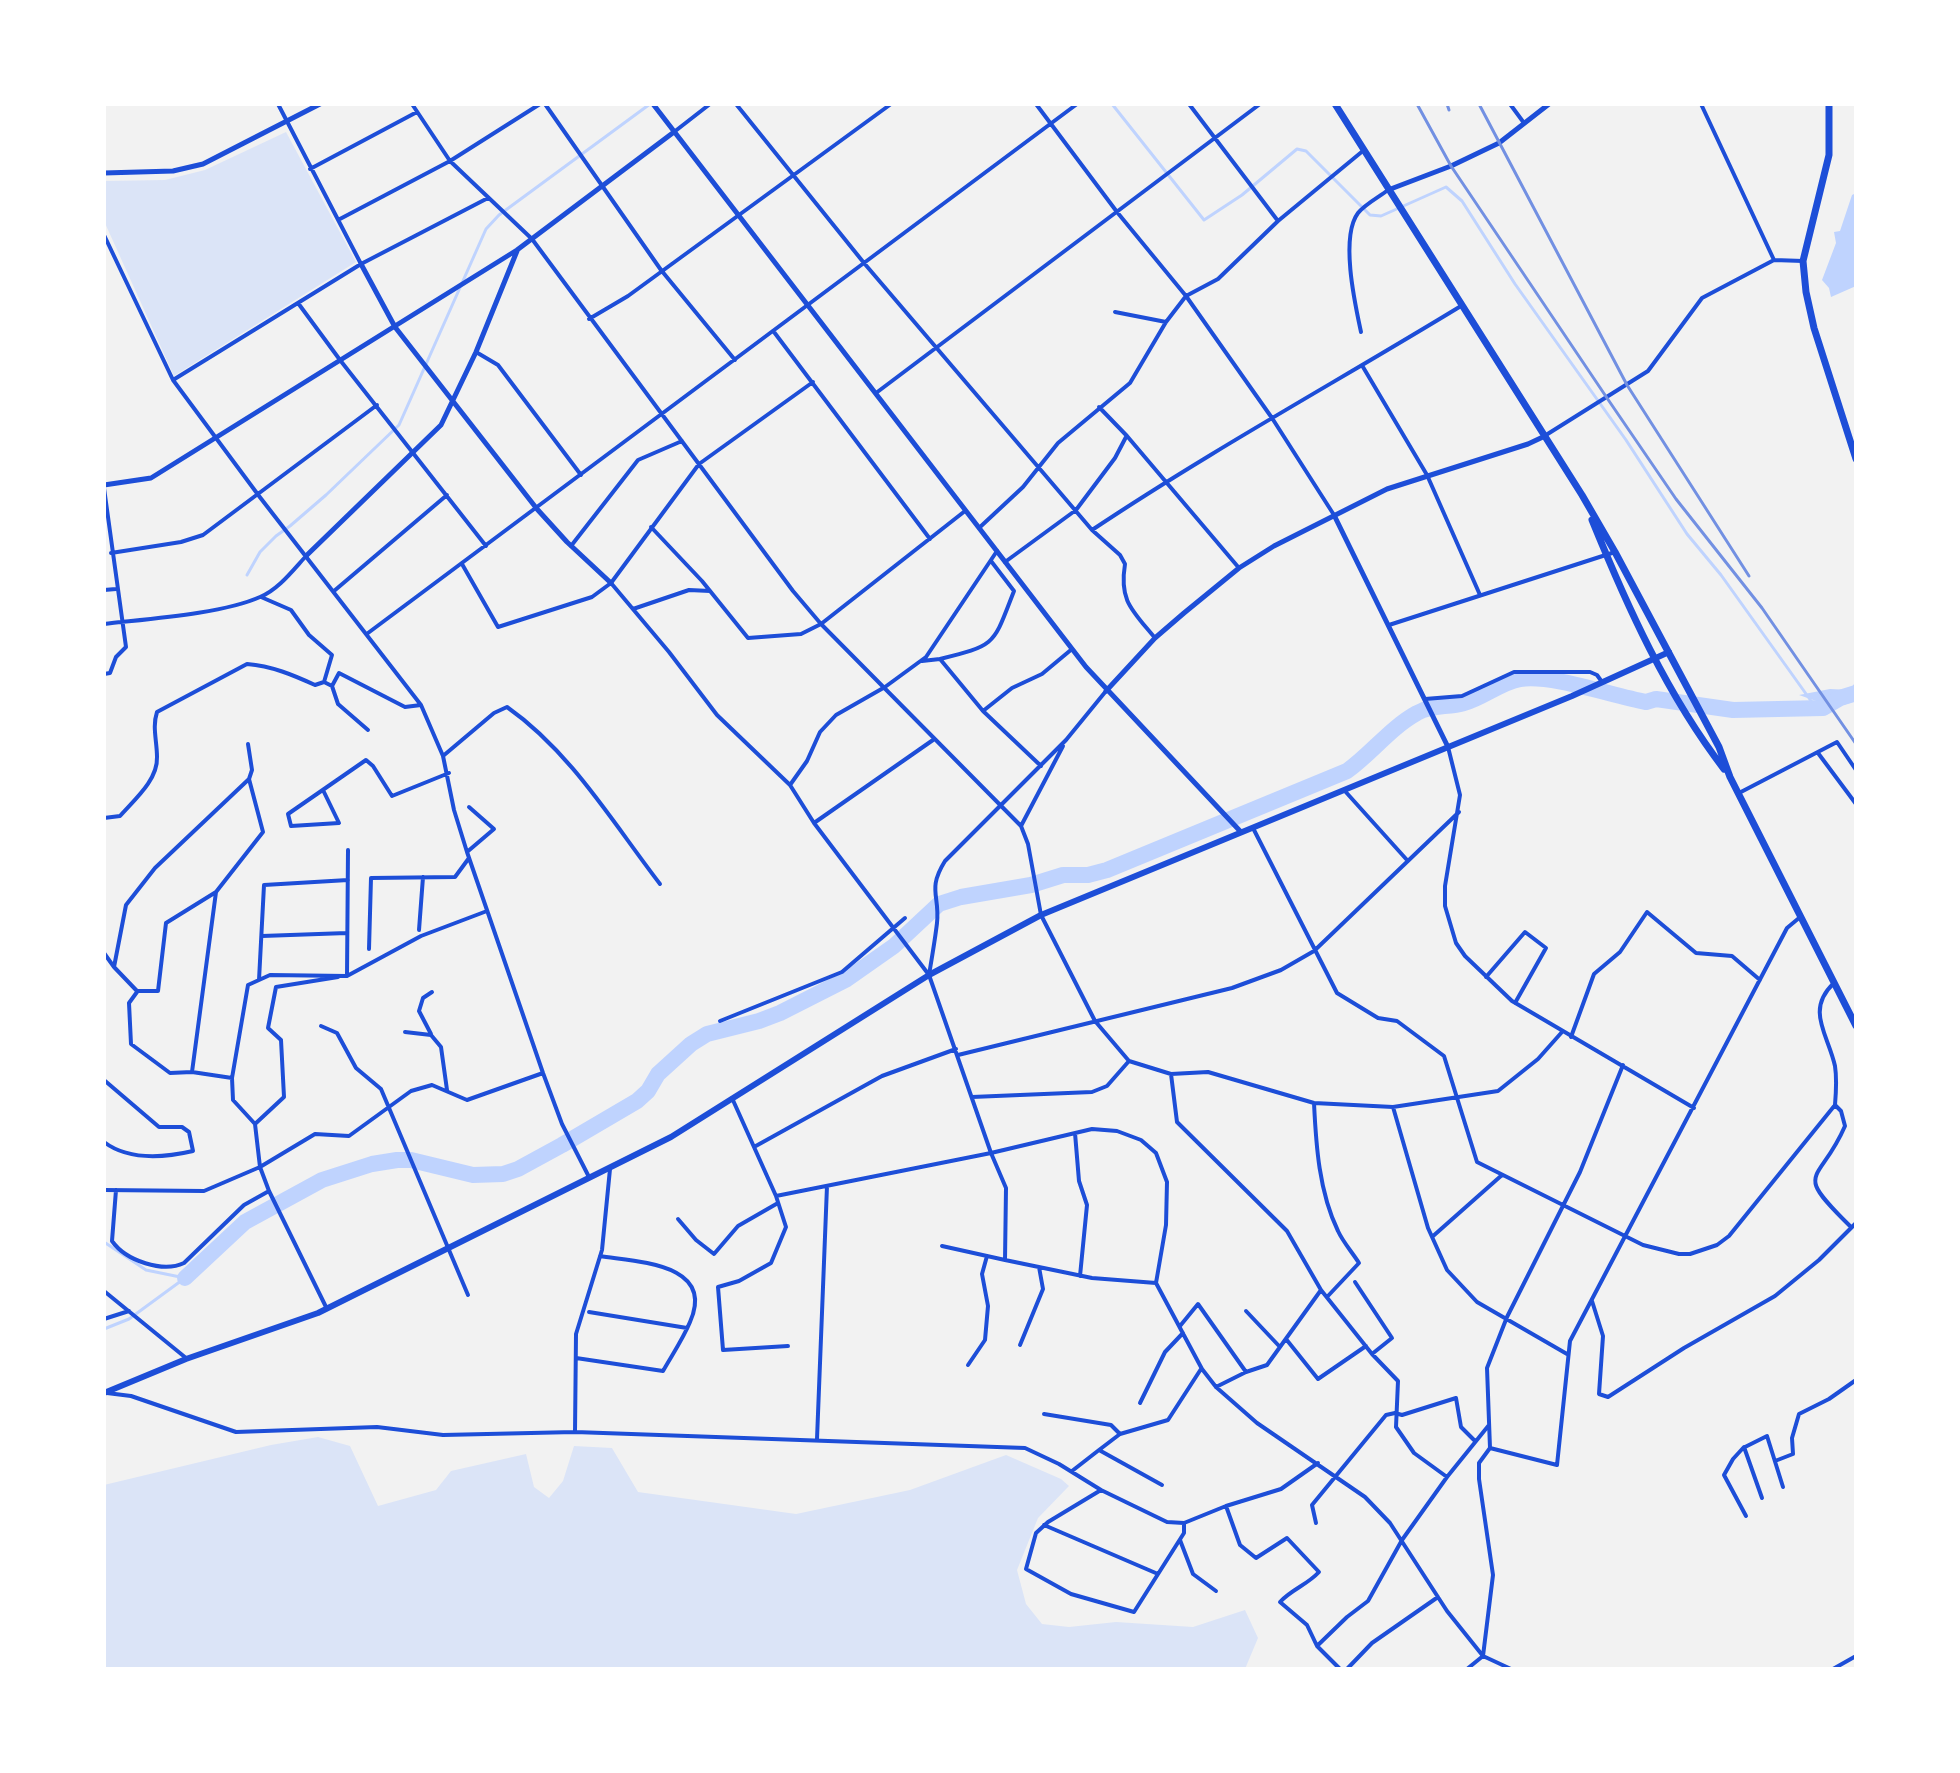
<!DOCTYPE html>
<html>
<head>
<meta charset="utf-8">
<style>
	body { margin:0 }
	#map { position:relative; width:1960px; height:1773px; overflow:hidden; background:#f2f2f2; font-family:Overpass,sans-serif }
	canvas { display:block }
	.frame { position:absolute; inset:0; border:106px solid #fff; pointer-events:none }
</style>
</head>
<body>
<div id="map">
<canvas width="1960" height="1773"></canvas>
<div class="frame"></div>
</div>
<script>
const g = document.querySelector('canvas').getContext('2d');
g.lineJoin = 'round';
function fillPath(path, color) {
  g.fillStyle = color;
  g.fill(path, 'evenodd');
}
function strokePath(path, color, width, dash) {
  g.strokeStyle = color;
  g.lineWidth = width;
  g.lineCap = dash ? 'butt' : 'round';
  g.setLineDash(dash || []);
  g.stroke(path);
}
fillPath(new Path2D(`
	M286,132l70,130 -182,114 -70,-155v-40l61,-1 40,-10z
	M318,1437l32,9 28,60 58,-16 15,-19 75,-17 8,33 15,11 14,-17 11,-35 38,2 26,44 158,22 114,-24 96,-35 55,24 8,7 -31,32 -21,52 9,34 16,20 27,3 47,-5 77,5 52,-17 13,28 -13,31h-1141v-184l167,-40z`), '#dbe4f7');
fillPath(new Path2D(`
	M1856,193v93l-25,11 -2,-9 -7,-8 14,-37 -2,-11 6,-1 12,-36z
	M1854,684l2,17 -35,11 -39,3 27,-8 7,-6 -17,-6 31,-6 20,1z`), '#bfd3fe');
strokePath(new Path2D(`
	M1112,104l92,116 38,-25 55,-46 9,2 64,64 11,1 65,-29 16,14 53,83 111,156 61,94 34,41 93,130
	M247,575l13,-23 16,-16 14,-10 36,-31 73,-70 87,-196 13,-14 151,-111
	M104,1242l42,28 39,8
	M104,1329l25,-10 56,-41`), '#bfd3fe', 3);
strokePath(new Path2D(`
	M185,1278l60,-56 77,-42 50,-16 25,-4h14l62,15 30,-1 15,-5 44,-24 75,-44 11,-10 10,-17 33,-30 16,-10 52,-13 21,-8 67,-34 47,-33 45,-42 22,-7 70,-12 32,-10h25l19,-5 240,-99c25,-18 43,-43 70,-58 15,-9 31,-5 47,-10 19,-5 37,-21 56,-24 33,-5 92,17 126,23l10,-3 77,11 90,-2 17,-10 16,-5`), '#bfd3fe', 16);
strokePath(new Path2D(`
	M278,104l83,160
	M412,104l38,57 82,78 261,352 28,33 200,202 7,18 13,71 54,106 34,40 42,13 37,-2 106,31 79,4 105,-16 40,-32 24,-27
	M545,104l116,166 74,90
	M736,104l128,159 228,267 28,25 5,9c-6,37 7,46 30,74
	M1036,104l81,108 69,84 86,122 62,97
	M1189,104l89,117
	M1510,104l14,19
	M1701,104l73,156
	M674,132l36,-28
	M310,169l107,-57
	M338,220l112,-59 90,-57
	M104,235l69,145 86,116 162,209 22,51 11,54 13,42 76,221 19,51 27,53
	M298,303l42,57 146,186
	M1115,312l51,10
	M589,319l39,-23 263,-192
	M774,332l156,207
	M1361,332c-6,-28 -21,-95 -3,-119 7,-9 21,-16 30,-23
	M476,352l22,13 83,110
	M1363,367l64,108 53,120
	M173,380l188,-116 127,-66
	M876,393l384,-289
	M1099,407l28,29 112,132
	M1546,435l102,-64 54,-73 72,-38 29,1
	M104,488l22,159 -10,10 -6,16 -6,1
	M651,527l51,54 46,57 53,-4 20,-10 144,-113
	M979,528l44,-41 35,-44 72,-60 36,-61 20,-26 32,-17 60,-58 86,-71
	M1092,530c120,-80 246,-149 369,-224
	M571,546l67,-86 44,-19
	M111,553l70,-11 22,-7 174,-130
	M1005,562l71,-52 39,-52 11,-21
	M462,564l36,63 94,-30 19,-14 88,-119 114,-82
	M611,583l58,69 48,63 73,70 24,38 115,152 62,178 15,35 -1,72 87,18 64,5
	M104,590l12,-1
	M334,591l113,-96
	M261,597l30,13 18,25 23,20 -8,27 8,4 7,-13 66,34 16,-2
	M633,609l56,-19 21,1
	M104,624c43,-5 118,-10 156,-27 19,-8 33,-27 47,-42
	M1389,625l226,-73
	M368,633l709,-529
	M940,659c57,-14 53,-14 74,-68l-23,-30
	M922,661l18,-2 43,52
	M332,686l6,18 30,26
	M1425,699l37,-3 52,-24h76l7,3 5,7
	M248,744l4,26 -3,9
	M1448,747l12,48 -15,91v20l11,37 9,13 47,45 182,107
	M1818,753l38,51
	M443,756l51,-43 13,-6c64,45 106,116 153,177
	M1041,766l-58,-55 29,-23 30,-14 30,-25
	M790,785l17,-24 13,-29 16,-17 49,-28 41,-30 71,-106
	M323,790l16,33 -48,3 -3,-12 78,-54 7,6 19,30 57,-23
	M1344,790l63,70
	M1739,793l98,-51 19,28
	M104,818l16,-2c14,-16 38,-36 37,-59 0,-16 -5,-30 0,-45l90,-48c25,2 46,11 68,21l9,-3
	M814,823l119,-83
	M1021,826l42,-80
	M1253,828l84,165 41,25 19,3 47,35 33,106 166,83 36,9h11l27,-9 12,-9 106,-131c1,-12 2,-26 0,-39 -7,-32 -30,-56 -1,-83
	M467,852l27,-23 -25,-22
	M419,930l4,-53
	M262,936l85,-3
	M369,949l2,-71 84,-1 14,-19
	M104,953l10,14 12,-62 29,-37 94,-89 14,53 -47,60 -24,180 40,6 16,-93 22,-10 77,1 74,-40 66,-25
	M114,967l23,24h21l8,-68 50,-31
	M929,975c3,-18 6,-35 8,-52 3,-28 -10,-33 8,-62l121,-121 40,-49
	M347,976l1,-126
	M1486,977l39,-45 21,16 -31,55
	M259,980l5,-95 84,-5
	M137,992l-8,11 2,41 39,29 22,-1
	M720,1021l122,-49 63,-54
	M321,1026l16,7 19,35 25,21 87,206
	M405,1032l26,3 10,12 6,43
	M431,1034l-12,-23 4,-13 9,-6
	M1571,1037l23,-63 26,-22 27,-40 49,41 36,3 28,24
	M958,1055l274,-67 49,-18 33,-19 145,-139
	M1171,1074l6,48 110,109 34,59 51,64 26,27 -2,46 18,26 33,24 42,-52
	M232,1078l1,22 22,24 29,-27 -3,-57 -13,-12 8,-41 62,-10
	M104,1080l55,47h23l7,5 4,19c-30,7 -64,10 -89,-9
	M972,1097l120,-5 15,-6 22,-25
	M732,1098l44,98 215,-43 101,-24 25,2 24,9 15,13 11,29 -1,43 -10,58 46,86 14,18 41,36 108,74 25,26 57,88 36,45 28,13
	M1314,1103c2,42 5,89 24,128 5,11 14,21 21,32l-32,34
	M1835,1105l6,6 4,15c-26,60 -54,42 6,101
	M1393,1107l35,121 19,42 30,32 90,52
	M255,1124l5,43 9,24 58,118
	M1075,1133l4,48 8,24 -7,71
	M754,1147l128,-71 74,-27
	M104,1190l100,1 56,-24 55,-33 34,2 62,-45 21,-6 35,15 76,-27
	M116,1190l-4,51c14,20 51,32 72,22l60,-58 25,-14
	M776,1196l10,31 -15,36 -32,18 -21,6 5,63 65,-4
	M678,1219l18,21 18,14 24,-28 40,-23
	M1432,1237l70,-62
	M942,1246l45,10
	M1355,1282l37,56 -20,16
	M104,1291l82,67
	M1592,1301l11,35 -4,58 9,3 76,-49 91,-52 44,-36 37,-37
	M1246,1311l34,36
	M589,1312l98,16
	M104,1319l25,-8
	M1180,1326l18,-22 48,68
	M1286,1339l32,40 48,-33
	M1020,1345l23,-56 -4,-22
	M576,1358l87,13c9,-16 20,-32 27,-49 26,-59 -53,-60 -90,-66
	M968,1365l17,-25 3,-34 -6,-32 5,-18 18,4
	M1216,1387l30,-15 21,-7 54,-75
	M107,1393l24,3 105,36 141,-5 66,8 132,-3 450,16 34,16 42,26 66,32 17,1 42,-17 55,-17 37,-26
	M1140,1403l25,-51 18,-19
	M1044,1414l67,11 9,9
	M575,1432l1,-98 26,-84 8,-81
	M817,1439l10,-253
	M1745,1447l22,-11 16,51
	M1490,1448l67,17 13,-124 217,-413 12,-10
	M1099,1450l21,-16 48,-14 33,-51
	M1775,1461l18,-7 -1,-16 7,-24 30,-15 27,-19
	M1072,1471l27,-21 63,35
	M1101,1490l-53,32 -12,11 -10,36 45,25 63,18 50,-79v-10
	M1226,1506l14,39 16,13 31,-20 32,34c-12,13 -27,17 -39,30l27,23 10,21 30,-29 21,-16 34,-61 45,-63
	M1746,1516l-22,-41 9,-16 11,-12 18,51
	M1316,1523l-4,-18 74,-90 9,-2 7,2 54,-17 5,29 14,14
	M1044,1525l114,49
	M1180,1540l13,34 23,17
	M1317,1646l23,23
	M1347,1669l25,-26 66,-46
	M1467,1669l16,-13 10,-81 -14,-96v-16l11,-15 -3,-80 20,-51 73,-145 43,-107
	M1833,1669l23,-13`), '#1d4ed8', 4);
strokePath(new Path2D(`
	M653,104l433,563 154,164
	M104,173l69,-2 30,-7 117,-60
	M1388,190l63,-24 48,-23 50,-39
	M361,264l34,63 142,182 30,33 44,41
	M104,485l47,-7 366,-228 157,-118
	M1334,515l114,232
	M307,555l134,-130 35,-73 41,-101
	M1106,691l49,-53 29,-25 55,-45 35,-22 113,-57 141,-45 17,-8`), '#1d4ed8', 5);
strokePath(new Path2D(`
	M104,1393l82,-34 132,-46 353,-176 258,-162 112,-60 531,-219 97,-44`), '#1d4ed8', 6);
strokePath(new Path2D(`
	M1335,104l247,391 33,57 104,195 11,30 126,249
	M1829,104v51l-26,106 3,31 8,36 42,131
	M1592,520c35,86 75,175 132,249`), '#1d4ed8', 7);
strokePath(new Path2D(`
	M1417,104l34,62 156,232 69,101 86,109 94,136
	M1447,104l2,6
	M1479,104l148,281 122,191`), '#7290e2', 3);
</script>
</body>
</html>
